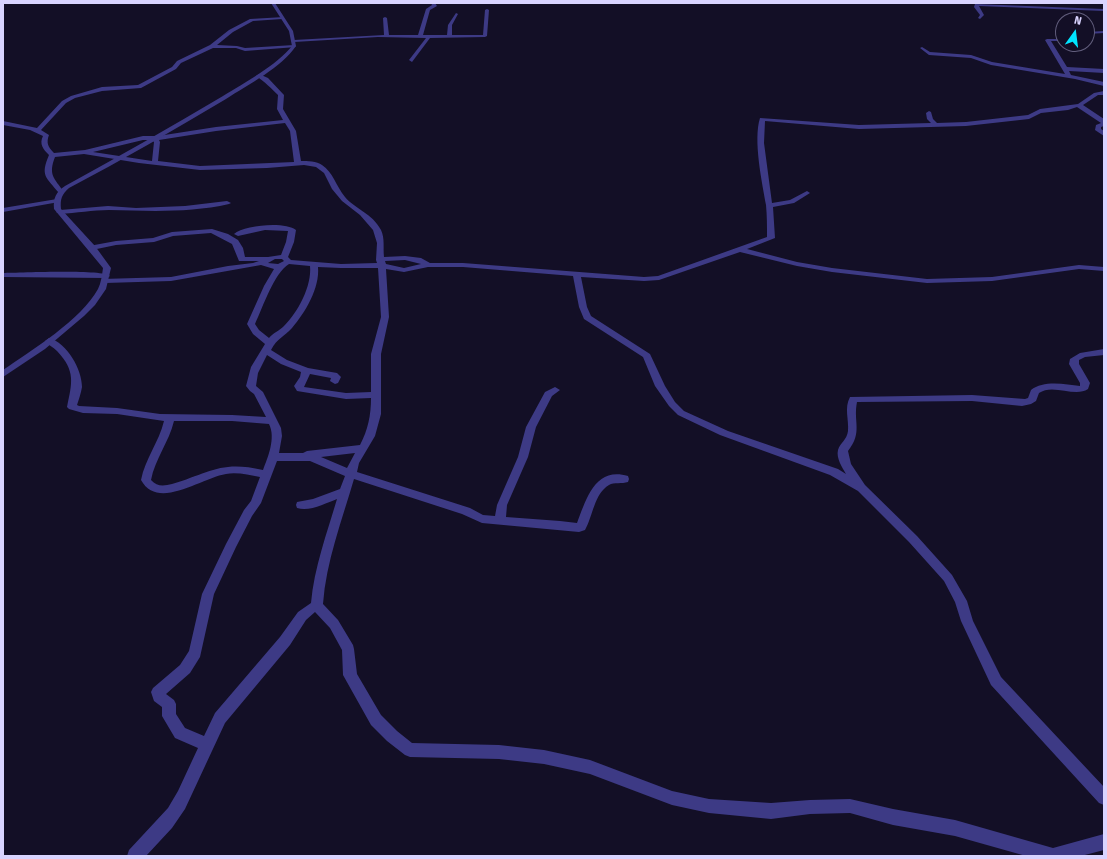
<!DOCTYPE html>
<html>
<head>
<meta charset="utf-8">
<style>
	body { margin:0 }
	#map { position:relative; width:1107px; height:859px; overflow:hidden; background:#130f26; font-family:"Fira Sans",sans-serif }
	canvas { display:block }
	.frame { position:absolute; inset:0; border:4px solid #d9d4ff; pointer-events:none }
	.north { position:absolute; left:1055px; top:12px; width:40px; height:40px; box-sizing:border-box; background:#130f26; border:1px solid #625e7d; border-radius:50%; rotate:14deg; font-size:11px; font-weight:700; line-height:16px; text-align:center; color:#d9d4ff }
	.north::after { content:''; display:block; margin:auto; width:14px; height:18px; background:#00e5ff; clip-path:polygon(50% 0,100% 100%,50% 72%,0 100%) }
</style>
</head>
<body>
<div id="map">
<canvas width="1107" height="859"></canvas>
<div class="frame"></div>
<div class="north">N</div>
</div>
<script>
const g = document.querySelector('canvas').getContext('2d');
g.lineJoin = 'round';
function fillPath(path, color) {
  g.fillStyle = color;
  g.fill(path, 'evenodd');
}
fillPath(new Path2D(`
	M431,3h4l2,3 -7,4 -7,25h24l1,-10 8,-12 2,1 -6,11v10h31l2,-25 2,-1 2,1 -2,26 -2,1 -55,1 -18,24 -3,-2 17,-22 -48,-1 -84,5 -2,-1 2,-1 90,-5 -1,-17 2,-1 2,1 2,17h29l8,-26 6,-4z
	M975,4l129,5v2l-125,-5 5,9 -4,4 -2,-1 2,-3 -6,-8z
	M284,17l-2,2 -29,2 -20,11 -16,13 20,1 8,2 49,-3 2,2 -51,4 -9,-3h-23l-32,15 -5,6 -35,19 -39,3 -27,7 -9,5 -25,27 8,5c-3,8 -1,12 5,18l31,-3 58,-14h15l58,-9 67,-7 -6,-11 1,-14c-7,-7 -13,-13 -22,-19l3,-2 9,4 16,17 -1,14 13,22 5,30c6,0 16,0 21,4 11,7 14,21 23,32 10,12 27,16 36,33 4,9 2,17 3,27l21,-1 16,2 9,5h33l181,14 14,-1 109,-39c0,-11 0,-21 -1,-32 -4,-23 -13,-65 -6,-87l99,7 72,-2 -4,-4 -1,-6 3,-2 2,1 2,7 4,4 29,-1 62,-7 12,-6 38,-5 16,-11 10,-2v4h-6l-15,10 21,14v7l-3,1v2l3,2v5l-9,-6 1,-5 5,-2 -24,-16 -9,3 -27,3 -12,6 -63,7 -107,3 -94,-8 -1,22 8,60 18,-3 17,-9 3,2 -16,10 -21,4 2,31 -28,11 50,13 35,6 95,11 65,-2 87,-12 25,2v4l-25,-2 -87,12 -65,2 -95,-11 -35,-6 -57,-14 -81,28 -15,1 -63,-4 6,30 4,9 59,38 15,32 10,16 9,9 44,20 110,38 8,5c-4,-7 -10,-16 -8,-24 2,-7 9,-10 10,-19 1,-12 -4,-23 2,-34l122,-2 53,4 3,-1 3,-8c12,-10 34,-6 49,-4v-3l-11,-19 1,-5 10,-6 24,-4v6l-19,2 -6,3v4l11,19 -2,6c-13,9 -35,-6 -49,4l-3,8 -5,3 -9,2 -50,-5 -115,1c-4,20 6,30 -9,49l3,13 14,21 52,51 35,39 15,26 6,20 28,56 103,110v18l-5,-2 -108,-118 -30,-64 -6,-19 -11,-21 -35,-39 -51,-51 -28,-16 -110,-40 -42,-20 -9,-9 -14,-20 -12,-29 -59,-38 -5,-12 -6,-31 -110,-9h-35l-24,5 -18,-3 3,48 -8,37v60l-6,22 -16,27 -2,9 113,36 13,7 12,1 2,-11 21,-48 8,-30 19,-35 10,-5 5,3 -8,6 -16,31 -8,30 -21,48 -1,12 54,4 17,2c9,-23 18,-57 51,-47l1,3 -1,3c-6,2 -14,0 -19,3 -15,9 -16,31 -24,45l-6,2 -97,-9 -20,-9 -108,-35c-12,41 -28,83 -31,125l15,16 15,25 1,4 3,25 24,41 16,16 15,12 87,2 45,5 46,10 82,31 37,8 62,4 39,-3 40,-1 43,10 62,11 98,28 51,-14v16l-23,6h-55l-71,-20 -62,-11 -43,-12 -40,1 -39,5 -62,-6 -37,-8 -82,-31 -46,-10 -45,-5 -89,-2 -5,-2 -18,-14 -16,-16 -28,-50 -1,-25 -12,-22 -15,-16 -9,8 -16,25 -65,78 -40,86 -13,19 -26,28h-19l2,-6 39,-42 10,-17 20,-43 -23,-10 -13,-22v-9l-8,-6 -3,-9 2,-4 27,-23 9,-14 13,-57 24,-50 18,-34 7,-9 9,-24c-11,-2 -23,-5 -34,-3 -25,4 -68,37 -85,6 4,-21 18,-38 23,-59l-47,-7 -34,-1 -14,-4 -2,-2c5,-24 9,-36 -10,-56 -4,-4 -9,-6 -12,-10l4,-3c18,5 33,31 33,49 -1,6 -3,12 -5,18l2,1 38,2 43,6 72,1 34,2 -12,-23 -4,-3 -4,-5 5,-19 14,-23 -12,-10 -6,-10 17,-38 10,-17 -13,-4 -90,16 -66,2 -4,-2 1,-2 69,-2 57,-11 25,-3 6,-2h-20l-7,-17 -21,-11 -38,3 -19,6 -38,3 -24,5 -4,-2 1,-2 27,-5 37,-3 19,-6 40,-3 16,5 10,6 5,8 2,9h23l13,-2 5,-13 2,-11 -23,-1 -27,6 -4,-2c10,-9 51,-13 62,-4l-2,12 -6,15 3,3 50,4 36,-1 -1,-3 1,-17 -4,-13 -13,-15 -18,-14 -10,-12 -8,-16 -8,-6 -12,-2 -37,3 -67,2 -61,-7 -55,-9 -29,3c-7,18 -1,21 9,35l-3,2 -2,-1c-13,-16 -19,-17 -10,-38 -6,-6 -10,-11 -6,-19l-13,-6 -27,-5v-4l34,7 25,-27 9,-5 31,-9 36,-2 34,-18 5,-6 33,-16 19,-15 21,-11zM285,123l5,8 4,31 -94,4 -42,-5 2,-19 -1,-2 57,-9zM143,140h9l2,2 -2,19 -59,-9zM275,259h7l2,2 -6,3 -10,-1zM385,261l20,-1 16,4 -17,4 -18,-4zM289,264l21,2c2,20 -12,46 -26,60 -5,5 -11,7 -15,12l-10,-8 -4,-6c8,-17 19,-51 34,-60zM318,267l23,1h37l3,49 -10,37v38l-25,1 -42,-6 6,-13 21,4 -1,3 5,3 3,-1 3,-6 -4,-4 -29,-5 -21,-8 -16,-10c6,-12 13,-13 21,-22 13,-15 28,-40 26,-61zM267,355l14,9 20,8 -1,5 -6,9 3,5 49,8 25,-1c0,17 -3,32 -11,47l-53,6 -4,2h-24l3,-17 -1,-8 -18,-36 -7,-6 2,-13zM174,421h58l37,3c7,14 -1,33 -6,46 -42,-10 -54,3 -91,14 -8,2 -15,3 -21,-4 4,-21 18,-38 23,-59zM355,453l-8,15 -26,-11zM277,461h33l35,15 -5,13 -27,10 -16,3 -1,3 1,3c13,4 29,-5 40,-9 -10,34 -23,69 -26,104l-13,9 -18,25 -65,76 -11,23 -19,-8 -9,-14v-10l-2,-4 -8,-6 24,-21 10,-16 14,-63 22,-47 16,-31 9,-13z
	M1104,31v2l-17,1v-2z
	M1047,39h16v2h-12l16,26 37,2v4l-35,-2 2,4 33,7v4l-29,-7 -84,-14 -20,-7 -42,-3 -9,-7 2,-1 8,5 41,3 21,7 73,12 -20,-34z
	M57,199l3,2 -1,1 -56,10v-4z
	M227,201l4,2 -2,1c-39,9 -80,7 -120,6 -16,0 -33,3 -49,4l-4,-2 4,-2 48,-4 28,2 49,-2z
	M3,273c16,0 99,-4 107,3l-4,2 -103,-1z`), '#3d3a85');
fillPath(new Path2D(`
	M271,3h4l18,28 3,15c-15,22 -47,38 -70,53 -52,31 -104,61 -157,89 -7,6 -9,11 -8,21l34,37 16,22 -5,21 -11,16 -11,11 -39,33 -42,28v-7c29,-20 78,-50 95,-81 3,-6 4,-14 5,-21l-49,-59c-1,-11 2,-17 11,-23 53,-29 106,-59 158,-90 21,-13 54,-31 69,-50l-3,-15z`), '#3d3a85');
</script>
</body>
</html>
